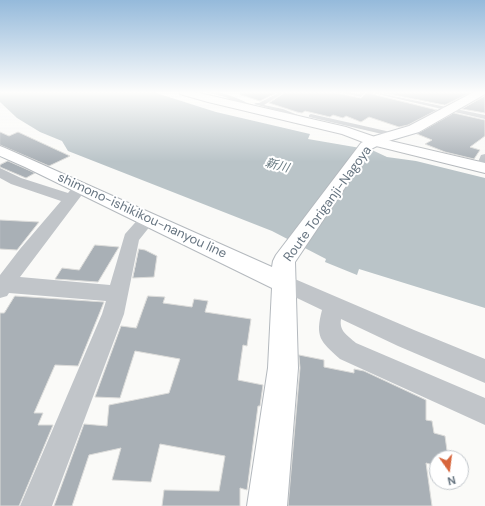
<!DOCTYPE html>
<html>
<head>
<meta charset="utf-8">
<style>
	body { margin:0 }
	#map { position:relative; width:485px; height:506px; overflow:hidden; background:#fafaf8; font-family:"DM Sans",sans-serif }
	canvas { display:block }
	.north { position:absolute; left:429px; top:450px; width:40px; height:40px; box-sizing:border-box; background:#fff; border:1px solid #c2c7cc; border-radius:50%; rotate:166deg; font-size:11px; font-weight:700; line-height:16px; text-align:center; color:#667480 }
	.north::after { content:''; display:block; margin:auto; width:14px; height:18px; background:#d7653b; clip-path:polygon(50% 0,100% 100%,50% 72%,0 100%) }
</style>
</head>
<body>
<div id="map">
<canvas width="485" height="506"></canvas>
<div class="north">N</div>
</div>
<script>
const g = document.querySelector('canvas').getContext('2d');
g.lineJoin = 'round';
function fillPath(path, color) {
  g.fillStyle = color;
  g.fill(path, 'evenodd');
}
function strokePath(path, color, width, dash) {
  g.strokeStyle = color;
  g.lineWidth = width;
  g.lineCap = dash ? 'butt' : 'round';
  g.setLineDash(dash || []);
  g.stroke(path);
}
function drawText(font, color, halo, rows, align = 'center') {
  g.font = font + ' "DM Sans","Noto Sans JP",sans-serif';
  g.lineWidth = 4;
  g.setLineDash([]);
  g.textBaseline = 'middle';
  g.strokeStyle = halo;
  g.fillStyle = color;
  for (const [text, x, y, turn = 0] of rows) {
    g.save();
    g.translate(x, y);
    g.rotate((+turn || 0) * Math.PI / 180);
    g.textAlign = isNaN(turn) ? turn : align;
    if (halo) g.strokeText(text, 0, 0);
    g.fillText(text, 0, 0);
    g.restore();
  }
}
fillPath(new Path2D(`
	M0,92h153l63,20 94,22 -2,5 64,11 15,7 29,4 69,17v130l-126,-39 -2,6 -32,-13 1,-3 -54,-28 -204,-80 -6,-10 -22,-9 -23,-14 -17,-16z`), '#bac4c8');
const building = new Path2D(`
	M241,92h37l-18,9 -19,-6z
	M286,92h50l1,1 24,5 6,-6 1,1 69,17 -29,15 -9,2 -30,-10 -8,5 -15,-6 -3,2 -10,-3 -3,2 -25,-6 -3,2 -5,-1 -28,-9z
	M379,92h93l-27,13z
	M485,96v17l-23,-4z
	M454,113l31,7v16l-15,11 10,3 -6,9 -29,-7 -20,-8 7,-4 -15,-6z
	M0,132l9,4 9,-4 52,24 -21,10 -49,-21z
	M8,161l16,7 11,5 -9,5 -26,-11v-2z
	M0,220l39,2 -22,28 -17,-1z
	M95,245l24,2 -21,35 -43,-3 7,-11 17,2z
	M139,249l6,1 12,6 -3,21 -21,1z
	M15,296l89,6 -26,64 -23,-1 -21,48h9l-5,12h15l-34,81h-19v-193h4z
	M148,296l17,1 -2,6 29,4 2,-8 14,2 -3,11 46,7 -4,27 -4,-1 -5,35 25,5 -3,21h-2l-11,84 -7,-2v18h-78l2,-16 55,1 6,-35 -65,-12 -9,38 -39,-2 9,-32 -32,7 -17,51h-18l30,-82 23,2 2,-21 60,-12 11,-34 -45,-8 -15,47 -25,-1 26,-71 15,2z
	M299,355l25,5v7l30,6v-4l10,2 62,29v20l6,1 2,12 11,3 3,22h-11v8l-11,-3 6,43h-144l12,-138z`);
fillPath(building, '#a9b0b6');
strokePath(building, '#dcdcda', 1);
const secondary = new Path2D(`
	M474,92h11v2l-66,38 -34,10 -14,7 -76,113 3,106 -11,138h-40l21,-138 4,-80 -247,-121 -25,-11v-10l5,2 267,119 1,-6 3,-6 85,-112 14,-7 34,-10z`);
const primary = new Path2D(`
	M179,92h16l151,35 32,11 107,25v10l-117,-29 -26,-10 -134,-32 -28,-8z`);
strokePath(secondary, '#b4b9be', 2);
strokePath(primary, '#b5b9bd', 2);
fillPath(new Path2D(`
	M206,92c13,-2 37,7 47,15l-4,1 -24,-11z
	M280,92h5l-21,13 19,4 27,11v2h-4l-27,-11 -25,-7 2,-1h3z
	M337,92h7l16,2 1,-2h4l-4,5z
	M368,92h6l111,23v4z
	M481,92h4v1h-4z
	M311,114l84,19 3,2 -3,2 -86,-20v-2z`), '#c1c5c9');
fillPath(new Path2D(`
	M485,154v16h-7l-2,-3 5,-12z
	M0,168l21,10 47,15c5,-6 8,-10 17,-8l2,3 -67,89 90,8 15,-51 16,-18 6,-1 6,1 2,4 -16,20 -15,74 -72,192h-32l82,-192 4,-13 -97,-8 -2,3 -7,2v-23l20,-26 41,-48 -50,-17 -11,-6z
	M283,274l131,56 71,29v24l-87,-37 -57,-27c-2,12 6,16 15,24l129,55v27l-145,-66c-20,-18 -25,-22 -18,-49l-46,-22 -3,-6 3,-6z`), '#c1c5c9');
fillPath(secondary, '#fff');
fillPath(primary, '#fff');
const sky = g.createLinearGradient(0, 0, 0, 162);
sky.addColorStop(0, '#95badb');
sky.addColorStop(0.57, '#fdfdfc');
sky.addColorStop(1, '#fdfdfc00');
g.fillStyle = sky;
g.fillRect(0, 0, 485, 162);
drawText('italic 12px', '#677981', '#fff', [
	["新川",277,166,15]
]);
drawText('13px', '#667480', '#fff', [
	["Route Toriganji-Nagoya",328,204,-54],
	["shimono-ishikikou-nanyou line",142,216,25]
]);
</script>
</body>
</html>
